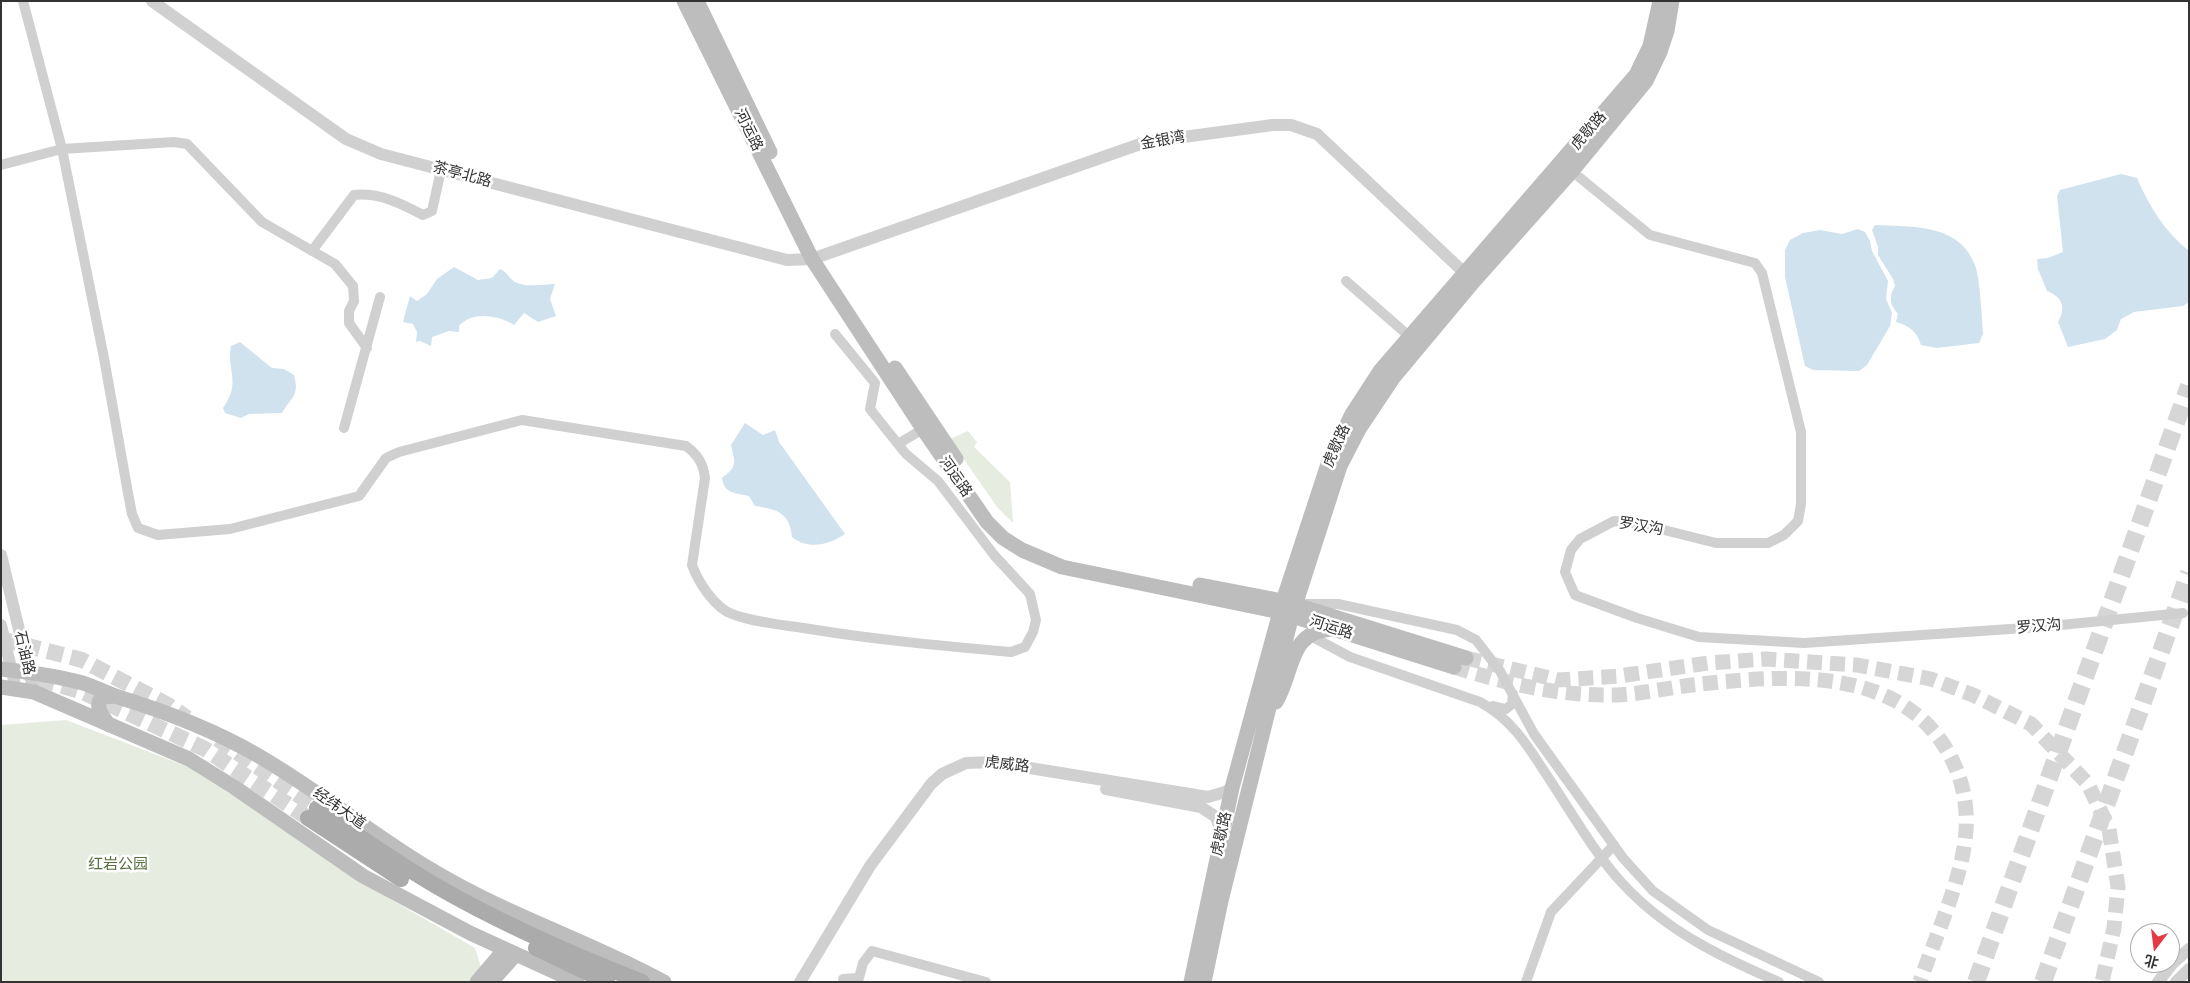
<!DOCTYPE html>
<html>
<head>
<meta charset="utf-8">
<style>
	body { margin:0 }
	#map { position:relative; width:2190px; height:983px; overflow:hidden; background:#fff; font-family:"DM Sans","Noto Sans SC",sans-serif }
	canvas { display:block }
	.frame { position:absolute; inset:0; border:2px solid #333; pointer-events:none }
	.north { position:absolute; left:2130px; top:923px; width:50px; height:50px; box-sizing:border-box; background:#fff; border:1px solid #adadad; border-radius:50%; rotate:195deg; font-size:14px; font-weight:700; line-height:20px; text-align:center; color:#333 }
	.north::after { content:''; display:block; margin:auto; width:18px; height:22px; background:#e63946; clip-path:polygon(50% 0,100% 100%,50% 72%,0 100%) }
</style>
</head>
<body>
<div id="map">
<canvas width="2190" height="983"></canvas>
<div class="frame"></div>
<div class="north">北</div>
</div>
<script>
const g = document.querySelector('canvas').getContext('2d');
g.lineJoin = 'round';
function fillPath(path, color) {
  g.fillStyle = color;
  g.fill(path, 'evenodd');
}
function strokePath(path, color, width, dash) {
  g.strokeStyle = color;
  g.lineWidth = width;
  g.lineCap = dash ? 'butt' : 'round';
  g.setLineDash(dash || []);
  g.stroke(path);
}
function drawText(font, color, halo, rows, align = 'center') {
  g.font = font + ' "DM Sans","Noto Sans SC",sans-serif';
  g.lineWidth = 5;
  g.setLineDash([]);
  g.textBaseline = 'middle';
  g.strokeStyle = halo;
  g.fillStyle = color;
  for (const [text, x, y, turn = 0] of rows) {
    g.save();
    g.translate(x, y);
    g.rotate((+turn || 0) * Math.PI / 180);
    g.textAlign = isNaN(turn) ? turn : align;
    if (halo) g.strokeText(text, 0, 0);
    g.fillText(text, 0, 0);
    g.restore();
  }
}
fillPath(new Path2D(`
	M968,431l9,11 -3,5 36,35 3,41 -16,-16 -47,-68z
	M66,720l151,58 135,99 123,71 6,19 -12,15h-468v-257z`), '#e6ecdf');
fillPath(new Path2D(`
	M2121,174l16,4c12,28 28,54 52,73v51l-6,4 -49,6 -13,7 -4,11 -12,9 -37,8 -10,-25c8,-14 5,-25 -11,-31l-9,-22 -1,-10 11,-1 15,-6 -6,-56 3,-6z
	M1875,225c37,2 84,-2 100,40 5,13 7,53 8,69l-4,9 -42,5 -16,-3c-4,-13 -11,-19 -25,-23l2,-8c-8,-10 -10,-16 -3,-28l-2,-7 -15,-24v-8l-6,-17z
	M1858,229l7,3 5,9 2,10 16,30 -2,18 6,14 -2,13 -23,39 -8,6 -46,-1 -8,-4 -20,-89v-27l5,-10 13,-7 17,-3 22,4z
	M454,267l24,13 14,-2 8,-9c7,3 9,9 15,13 10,6 29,2 40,2l-5,15 6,17 -18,6 -14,-9 -10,12c-16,-10 -42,-14 -55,1v6l-10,-1 -17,6 -1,9 -11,-5 -4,1 1,-10 -4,-8 -10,-2 7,-26 7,5 10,-7 10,-15z
	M240,342l32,26 12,1 10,6c6,21 -3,22 -12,38l-33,1 -8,4 -16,-5 -2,-5c19,-26 3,-38 8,-62z
	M745,423l18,12 12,-5 4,12 66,92c-16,11 -37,16 -53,3 -2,-24 -15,-28 -37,-31l-6,-10c-13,-3 -25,-2 -27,-18 16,-12 13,-15 9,-33z`), '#cfe2ee');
strokePath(new Path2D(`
	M1466,658l92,22 61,-4 89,-13 58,-4 91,6 74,14 42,16 58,29 57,60 21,45 9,58 -4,41 -12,54
	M1454,667c55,17 103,29 162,28 25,-1 51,-7 76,-10 82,-9 195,-21 249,56 19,27 27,58 25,90 -3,47 -31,106 -46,151`), '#d6d6d6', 15, [15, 8]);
strokePath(new Path2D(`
	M1,639l81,21 86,45 19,13
	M39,679l44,13 122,57 103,69
	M218,739l99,69`), '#d6d6d6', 16, [16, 8]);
strokePath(new Path2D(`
	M1976,982l213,-596
	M2043,982l146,-409`), '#d6d6d6', 18, [18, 9]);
strokePath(new Path2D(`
	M23,1l39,148 42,209 24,135 4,21 6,14 20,7 72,-6 129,-33 27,-38 13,-6 123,-32 164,26c12,9 17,17 19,32l-13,87c6,17 23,43 40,49 24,9 53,11 78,15 67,11 134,17 201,23l14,-5 8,-15 3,-12 -6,-26 -36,-39 -56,-74 -32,-27 -36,-45 5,-26 -40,-49
	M1,165l61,-16 112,-7 13,2 75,78 73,42 18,22 1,15 -5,10v12l18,25
	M1568,168l82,67 105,28 7,10 39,159v72l-3,17 -14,14 -16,8h-52l-76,-19 -26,-3 -34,18 -9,11 -6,22 10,23 62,23 62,19 105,6 236,-16 143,-14
	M312,251l42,-56c25,-3 48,9 69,20l9,-4 9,-41
	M1346,281l64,56
	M344,428l36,-131
	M898,444l25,-15
	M1303,604h35l119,26 19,10 24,31 34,63 89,124 30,33 55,39 111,52
	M1309,635l41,22 130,45c30,16 46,41 64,69 25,37 48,79 78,112 44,48 99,74 157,99
	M1493,706l13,3 6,-5 1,-10
	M843,979l16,-1 4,-15 9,-12 114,31
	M1526,982l25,-70 63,-67`), '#d0d0d0', 10);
strokePath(new Path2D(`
	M152,1l194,138 35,15 406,106 25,-1 334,-117 127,-17h18l26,9 154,145
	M1,555l33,137
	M1,625l15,64
	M1106,789l95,18 15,10 5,16
	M800,982l70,-116 61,-82 11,-10 24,-11 27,-1 215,35 17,-5 7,-4
	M2158,982l15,-19 16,-14
	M2176,982l13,-13`), '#d0d0d0', 12);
strokePath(new Path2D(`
	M684,1l128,258 111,170 64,93 16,16 19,12 40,17 218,45 174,55
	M697,1l73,151
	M895,368l61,91
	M1200,585l83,16 183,57
	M1,669c27,3 56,7 82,14 12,4 23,10 35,14 49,15 94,32 139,58 66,38 125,88 192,125 69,39 146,64 215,102
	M1,687l33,5 155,67 45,28 129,89 107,57 107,49
	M1276,702c18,-30 12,-70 55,-73
	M109,725c-7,-9 -15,-18 -7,-28l14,-1
	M477,982l28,-33
	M491,982l25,-28
	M1191,982l41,-194 51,-187 46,-140 23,-47 28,-43 256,-296 14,-29 10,-45
	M1204,982l17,-81 71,-286 48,-149 19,-37 34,-51 81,-97 98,-110 74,-90 14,-29 7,-21 5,-30`), '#bdbdbd', 15);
strokePath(new Path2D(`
	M317,808c40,27 79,55 121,79 64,37 135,68 204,95
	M308,818l93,61
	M536,948l71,34`), '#ababab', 16);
drawText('15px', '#333', '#fff', [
	["河运路",748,130,64],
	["虎歇路",1589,131,-49],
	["金银湾",1163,141,-10],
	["茶亭北路",462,175,15],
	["虎歇路",1337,446,-66],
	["河运路",955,477,55],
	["罗汉沟",1641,527,9],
	["罗汉沟",2039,627,-5],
	["河运路",1331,628,18],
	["石油路",24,653,77],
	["虎威路",1007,765,7],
	["经纬大道",339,809,35],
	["虎歇路",1222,834,-77]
]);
drawText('15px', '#56703f', '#fff', [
	["红岩公园",118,865]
]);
</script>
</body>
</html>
